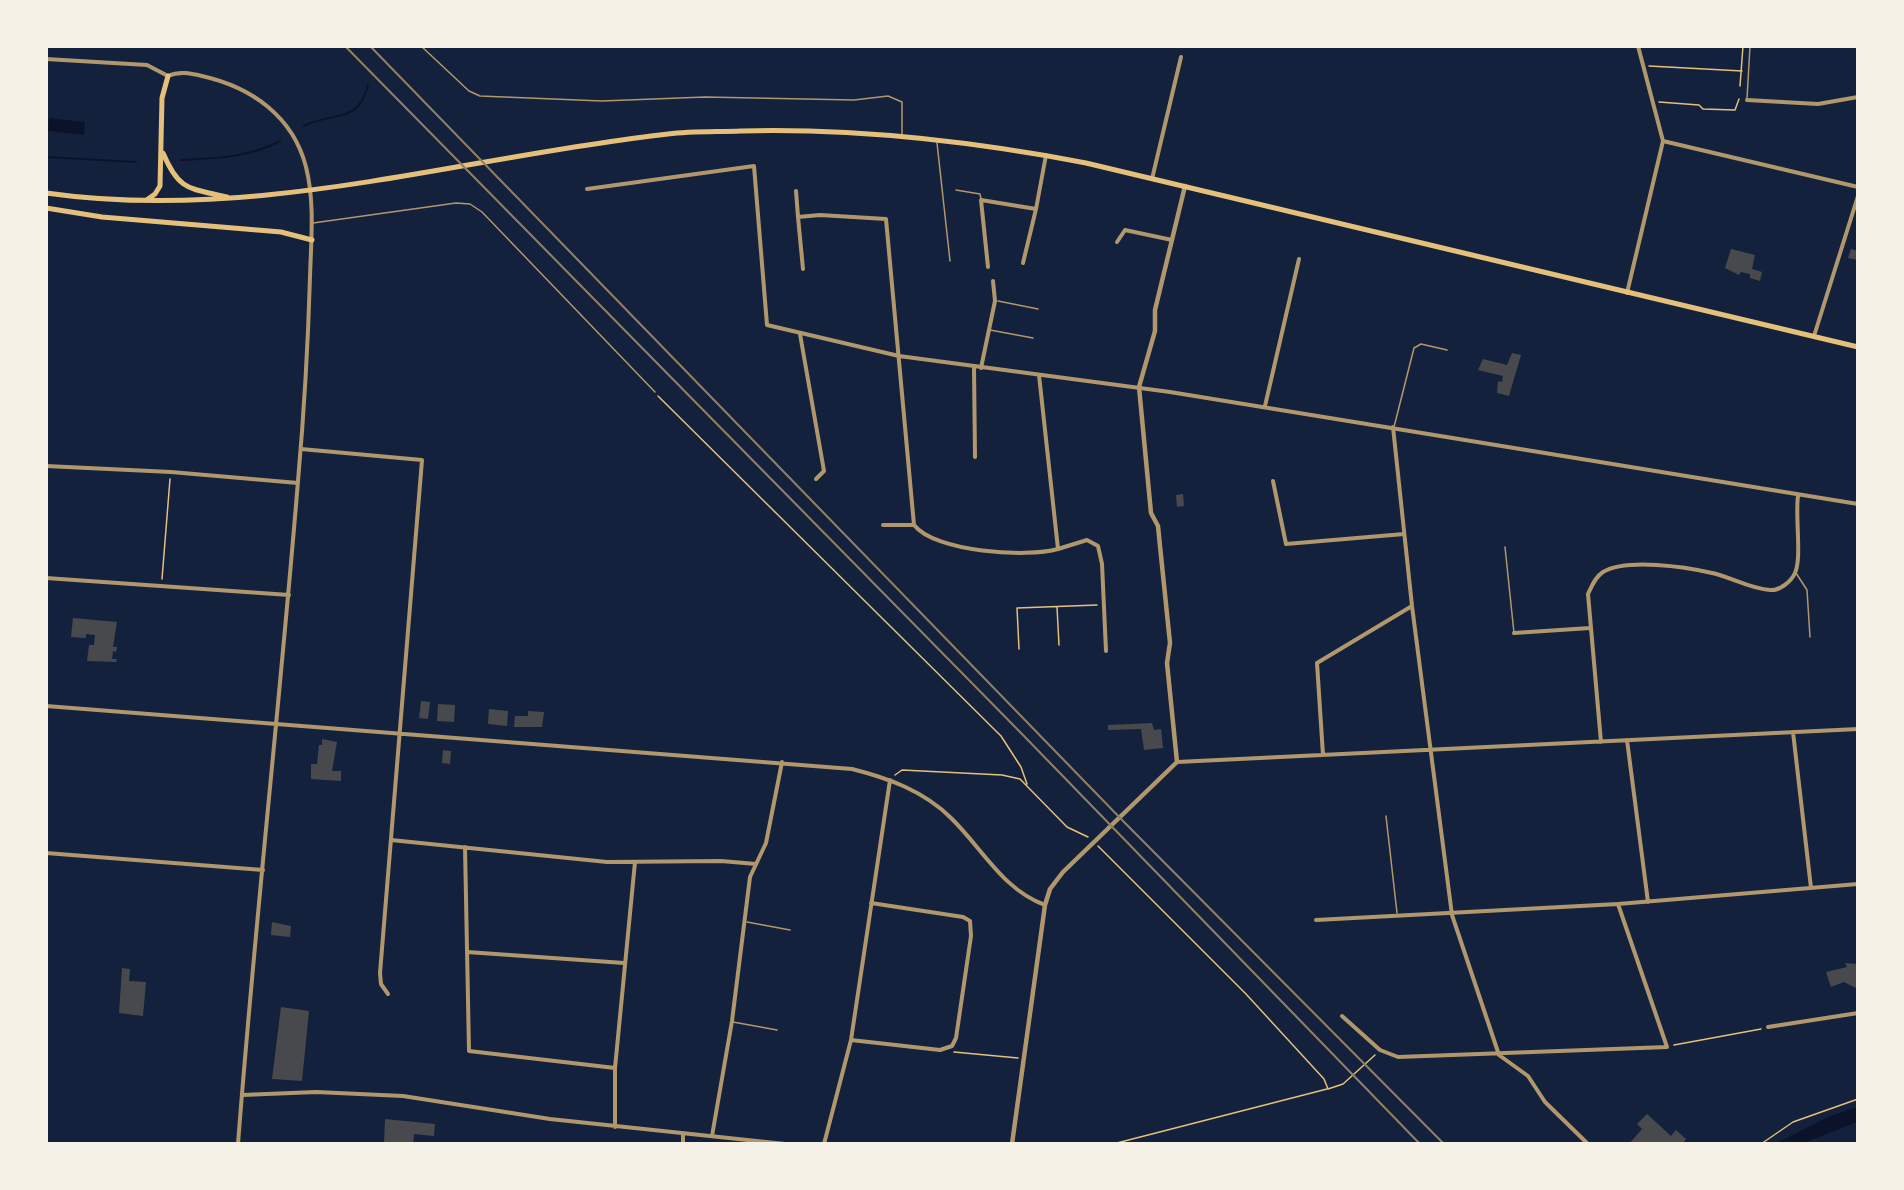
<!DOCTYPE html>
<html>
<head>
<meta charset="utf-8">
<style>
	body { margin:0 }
	#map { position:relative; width:1904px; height:1190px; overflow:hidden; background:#14213d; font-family:Raleway,sans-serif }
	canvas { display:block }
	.frame { position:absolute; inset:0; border:48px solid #f6f1e7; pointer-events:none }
</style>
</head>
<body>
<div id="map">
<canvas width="1904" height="1190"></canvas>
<div class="frame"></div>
</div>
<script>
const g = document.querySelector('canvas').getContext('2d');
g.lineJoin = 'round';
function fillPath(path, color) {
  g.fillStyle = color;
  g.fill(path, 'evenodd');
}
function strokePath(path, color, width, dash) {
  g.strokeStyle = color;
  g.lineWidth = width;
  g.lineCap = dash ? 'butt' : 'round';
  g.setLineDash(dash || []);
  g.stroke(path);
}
fillPath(new Path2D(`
	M49,118l36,4 -1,13 -36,-4z
	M1857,1107v15l-53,21h-27l53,-27z`), '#0b132b');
strokePath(new Path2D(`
	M304,126c29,-15 54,-1 64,-41
	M46,157l90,5
	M181,160c35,-2 67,-2 99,-19`), '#0b132b', 2);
fillPath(new Path2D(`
	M1731,249l24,6 -3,14 10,3 -2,9 -10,-3v-4l-9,-2 -2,3 -14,-7z
	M1851,249l7,2v9l-10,-2z
	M1512,353l9,2 -12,41 -12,-3 1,-12 4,1 1,-6 -25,-6 5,-11 24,6z
	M1183,494l1,12 -7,1 -1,-12z
	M73,618l44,4 -4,25h4l-1,5 -3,-1 -1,8h5l-1,3 -29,-1 2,-16h5l1,-10 -9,-1v4l-15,-1z
	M421,701l9,1 -2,17 -9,-1z
	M438,704l17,1 -1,17 -17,-1z
	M489,709l19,2 -1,15 -19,-2z
	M528,711l16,1 -2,15h-28l1,-11h13z
	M1152,723l2,7 7,-1 2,19 -19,2 -3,-21 -33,1v-5z
	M322,739l15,3 -5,29h9v10l-30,-2v-15h6l2,-19h3z
	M443,750l8,1 -1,13 -8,-1z
	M272,922l19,4 -1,11 -19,-2z
	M1845,963l13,1v25l-14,-7 -13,5 -5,-15 21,-5z
	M122,968l8,1 -1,12 17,1 -3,34 -24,-3z
	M281,1007l28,4 -7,70 -30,-2z
	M1647,1114l24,22 5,-6 10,9 -4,5h-53l13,-15 -5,-5z
	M385,1119l50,5 -1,12 -20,-2 -1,10h-29z`), '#48494c');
strokePath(new Path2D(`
	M1649,66l93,5
	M1740,86l3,-40
	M1659,102l40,3 4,4 32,1 4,-11
	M658,396l343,340 20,31 6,17
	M162,579l8,-100
	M1057,607l2,38
	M1019,649l-2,-41 80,-3
	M895,775l7,-5 100,5 18,4 47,48 21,10
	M1098,846l148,148 78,85 4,10 15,-5 32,-29
	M1674,1045l87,-16
	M954,1052l64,6
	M1113,1144l214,-55
	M1761,1144l32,-22 65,-23`), '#e5c07b', 1.5);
strokePath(new Path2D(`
	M421,46l48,45 11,5 122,5 103,-4 149,3 34,-4 14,6v32
	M1747,99l3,-53
	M937,143l13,118
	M956,190l24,4 1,5
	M313,223l143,-20 14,1 12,8 173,180
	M998,301l40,8
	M990,330l43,8
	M1394,427l20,-79 7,-4 26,6
	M1505,547l9,86
	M1796,573l11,17 3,47
	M1386,816l11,97
	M747,922l43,8
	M733,1022l44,8`), '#b1986c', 1.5);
strokePath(new Path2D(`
	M46,59l101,6 21,11c11,-5 22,-3 34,0 49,11 91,40 104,91 9,36 5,74 4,110 -2,68 -6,136 -12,204 -18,221 -43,441 -60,663
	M1747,100l71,4 40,-7
	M1663,141l195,46
	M1152,179l29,-122
	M587,189l167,-23 13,159 132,31 271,36 688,112
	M796,191l2,26
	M1117,242l8,-12 47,10
	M1023,263l13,-54
	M988,267l-7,-67 55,9 10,-54
	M803,269l-5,-52 22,-2 66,4 28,306c21,27 113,33 144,24l-19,-174
	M1627,293l36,-152 -25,-95
	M800,334l24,137 -8,8
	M1814,336l44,-140
	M974,367l1,90
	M981,368l14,-67 -2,-20
	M1265,406l34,-147
	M1393,427l19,179 40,309 47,140 29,21 17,26 43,42
	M301,449l121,11 -42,513 1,11 7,10
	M46,466l125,6 127,11
	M1273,481l13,63 118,-10
	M883,525h31
	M1058,549l29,-9 11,6 4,18 4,87
	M46,578l243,17
	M1514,633l76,-5
	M46,706l806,63c36,9 72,22 99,49 31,30 52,72 94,87
	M1793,732l18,156
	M1627,740l21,162
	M1601,742l-13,-148c4,-8 7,-17 15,-22 24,-14 83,-5 109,1 19,4 38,16 58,17 9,1 21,-8 25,-17 7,-15 0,-57 3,-77
	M1323,755l-6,-92 95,-57
	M1177,762l681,-33
	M391,840l216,22 114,-1 35,3
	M465,847l4,204 146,17
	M46,853l217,17
	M1316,920l302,-16 240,-20
	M467,952l157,11
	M1342,1016l38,34 18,7 269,-10 -49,-143
	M1768,1027l90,-14
	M851,1040l89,10 12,-4 4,-8 15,-102 -1,-15 -7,-4 -92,-14
	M242,1095l74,-3 87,4 147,23 235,25
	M615,1127v-59l20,-206
	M712,1136l20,-115 18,-144 16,-34 16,-81
	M683,1144v-10
	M824,1144l27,-104 39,-260`), '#b1986c', 4);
strokePath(new Path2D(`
	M1012,1144l33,-239 5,-16 13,-17 114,-110 -10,-99 3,-20 -10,-97 -2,-20 -7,-13 -12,-126 16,-56v-21l30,-124`), '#b1986c', 4.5);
strokePath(new Path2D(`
	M163,153c16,38 26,35 64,44
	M46,193c210,30 415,-36 622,-59 24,-3 49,-2 73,-3 117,-3 230,10 345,32l772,184
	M148,199l7,-5 5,-8 2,-88 6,-22
	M46,208l56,9 179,15 31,8`), '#e5c07b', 5);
strokePath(new Path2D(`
	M345,46l677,688 398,410
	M370,46l755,777 319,321`), '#918062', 2);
</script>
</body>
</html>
